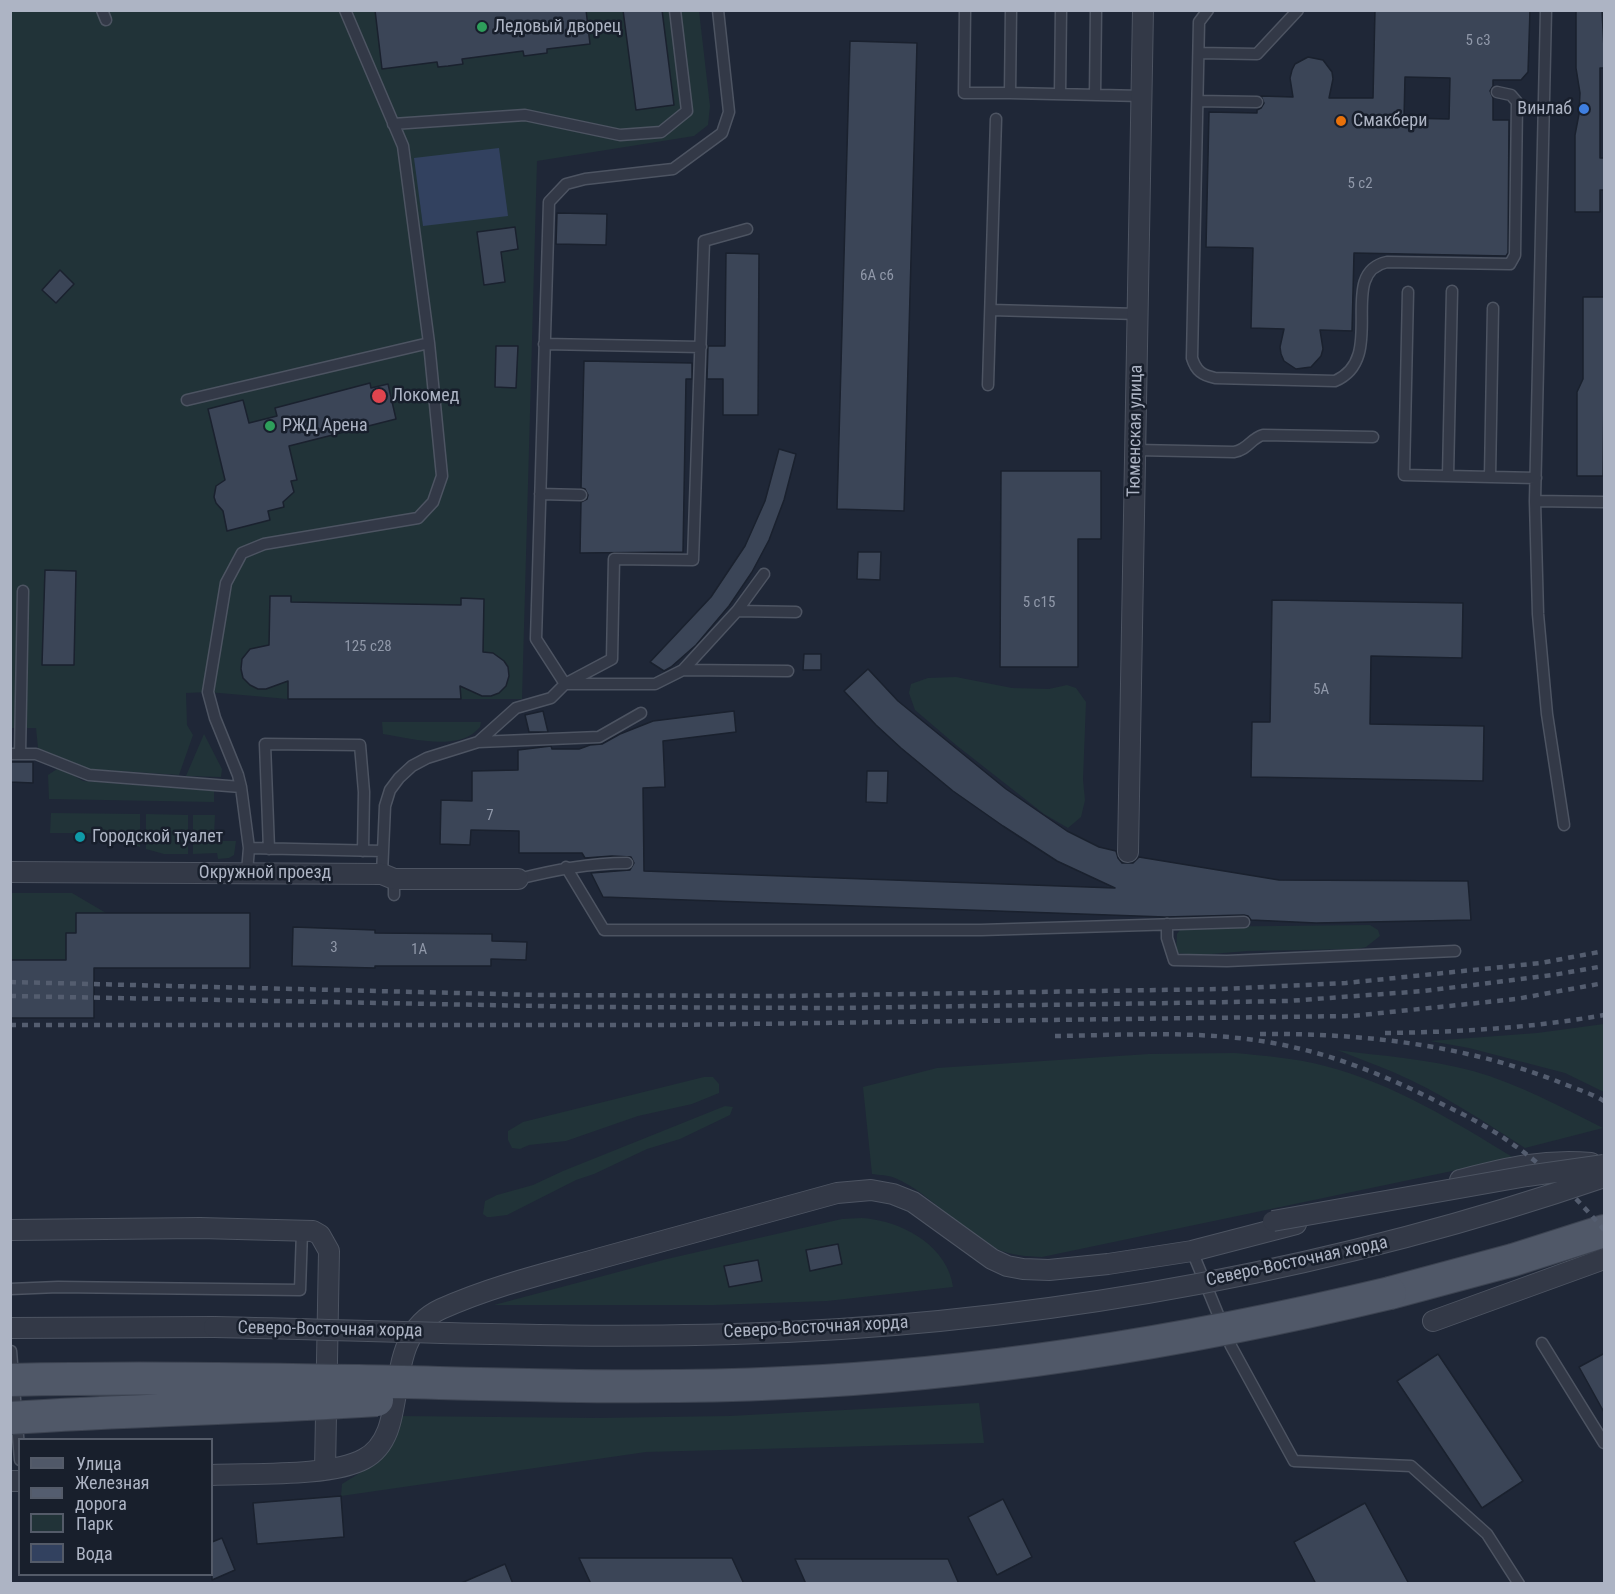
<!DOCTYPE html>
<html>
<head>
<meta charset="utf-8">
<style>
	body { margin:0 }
	#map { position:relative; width:1615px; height:1594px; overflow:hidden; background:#1f2737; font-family:"Roboto Condensed",sans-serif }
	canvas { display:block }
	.frame { position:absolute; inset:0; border:12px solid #adb4c4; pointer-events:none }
	.legend { position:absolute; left:18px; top:1438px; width:195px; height:138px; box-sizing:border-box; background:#181f2c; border:2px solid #545b69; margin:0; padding:8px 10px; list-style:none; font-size:18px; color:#adb4c4 }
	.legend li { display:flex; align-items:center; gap:12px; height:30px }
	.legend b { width:30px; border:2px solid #545b69 }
</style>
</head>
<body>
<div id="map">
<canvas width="1615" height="1594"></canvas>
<div class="frame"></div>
<ul class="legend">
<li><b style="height:8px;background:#505868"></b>Улица</li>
<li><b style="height:8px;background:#545d6f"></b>Железная дорога</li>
<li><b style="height:16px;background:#213338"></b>Парк</li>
<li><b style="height:16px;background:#32415f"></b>Вода</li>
</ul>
</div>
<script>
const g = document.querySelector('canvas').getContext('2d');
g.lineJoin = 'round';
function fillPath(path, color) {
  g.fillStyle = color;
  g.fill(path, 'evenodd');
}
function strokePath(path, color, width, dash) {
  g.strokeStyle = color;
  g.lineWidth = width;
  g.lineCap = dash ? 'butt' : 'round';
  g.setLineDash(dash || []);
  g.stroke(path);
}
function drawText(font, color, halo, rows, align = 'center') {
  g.font = font + ' "Roboto Condensed",sans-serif';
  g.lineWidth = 5;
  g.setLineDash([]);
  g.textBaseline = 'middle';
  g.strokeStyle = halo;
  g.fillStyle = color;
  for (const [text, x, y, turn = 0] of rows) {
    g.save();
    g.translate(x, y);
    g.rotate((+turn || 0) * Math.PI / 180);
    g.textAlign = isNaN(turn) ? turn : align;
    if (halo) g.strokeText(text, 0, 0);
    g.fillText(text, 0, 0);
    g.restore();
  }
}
fillPath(new Path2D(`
	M10,11h689l11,95 -2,19 -14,11 -157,25 -15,538h-234l-80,-7 -22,1 1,32 6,10 -14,40 -90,-6 -51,-21 -2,-20h-25z
	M956,677l56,11 37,1 18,-4 9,3 10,14 -3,78 2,20 -4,17 -13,11 -24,-14 -88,-69 -41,-35 -6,-17 2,-9 17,-6z
	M382,722h99l-1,5c-3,3 -7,7 -11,9 -23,12 -62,2 -86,-2z
	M204,734l18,35 -1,8 -35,-1z
	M57,769l7,1 19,11 131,10v11l-165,-3 -1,-24z
	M51,813l89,1v33l-18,-5v-9h-72z
	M146,814l42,1v39h-24l-18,-5z
	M193,815h22l-1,20 9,6h13l-2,14 -5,3 -11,1 -1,-6 -24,1z
	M11,893h61l34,20h-30v20h-10v27h-55z
	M1370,925l8,5 2,6 -14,11 -9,2 -110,2 -47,4 -24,-2 1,-19 5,-7z
	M1604,1024v68l-39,-19 -96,-25 -39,-7 107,-8z
	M1337,1050c45,6 92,9 136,21 46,13 88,36 130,57l-78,20c-42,-27 -85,-56 -132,-76 -19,-8 -38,-15 -56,-22z
	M1235,1053c30,3 61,5 90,13 69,18 129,55 189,92l-472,99c-15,-1 -30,-1 -45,-8 -39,-17 -64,-55 -102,-71 -7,-3 -16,-3 -23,-4l-9,-87 74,-19 212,-14z
	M704,1077h9l6,7v9l-27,11 -54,12 -72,25 -37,4 -9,4 -8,-1 -4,-8v-9l15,-9z
	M725,1106l8,1 -3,8 -50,24 -33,10 -53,25 -18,6 -69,35 -16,2h-4l-4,-3 2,-13 12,-6 36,-10 30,-14z
	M842,1219c9,0 20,-2 29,0 36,5 77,29 82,68l-126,14 -113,4h-220l173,-46zM838,1244l4,20 -31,7 -5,-21z
	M979,1403l5,40 -338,9 -305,44 1,-12 29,-18 27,-50 200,2 131,-2z`), '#213338');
fillPath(new Path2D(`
	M499,148l9,68 -85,10 -9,-68z`), '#32415f');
const building = new Path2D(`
	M375,10h211l4,34 -43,5v4l-23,3 -1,-5 -61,8 1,5 -15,2 -10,1 -1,-5 -55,7z
	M623,10h39l12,95 -38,5z
	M1375,10h155l-2,62 -7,8h-28v6l-3,5 3,7v22h16l-1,133 -2,3 -152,-3 -2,78 -32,-1 3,19 -2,7 -10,11 -15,2 -12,-8 -3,-7 -1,-7 4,-18 -33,-1 2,-80 -47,-1 3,-135 48,1v-3l4,-2 3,-5 -3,-7 32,1 -3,-19 2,-8 3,-6 13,-7 15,3 9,12 1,7 -4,19h44zM1405,77l45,1 -1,41 -45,-1z
	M1576,10h26l3,58h-5v90h5v32h-5v22h-25v-77l4,-21 1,-21 -4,-25z
	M850,41l67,2 -13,468 -67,-2z
	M557,213l50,1 -1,31 -50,-1z
	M515,227l3,22 -17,3 4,30 -21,3 -7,-53z
	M726,253l33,1 -1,161h-35v-36h-16l1,-33h17z
	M60,270l14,14 -18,19 -14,-13z
	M1583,297h22l-2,179h-26v-84l6,-13z
	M496,346h22l-2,42 -21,-1z
	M584,361l108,2v16h-6l-3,173 -103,1 1,-51 6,-3 1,-4 -3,-6 -4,-1z
	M370,383l1,5 17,-4 8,35 -107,27 8,34 -6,1 3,11 -11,10 1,5 -16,4 2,9 -43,11 -4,-20 -7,-8 -2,-6 2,-11 9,-6 -17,-71 35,-9 6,23 28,-7 -2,-8z
	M779,449l17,5 -12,46 -15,40 -17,32 -23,34 -33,39 -25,22 -7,4 -14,-9 61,-65 34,-51 20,-45z
	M1001,471h100v68h-23v128h-78z
	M858,552h23l-1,28 -23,-1z
	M45,570l31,1 -2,94h-32z
	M270,596h21v6l170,3v-7l23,1 -1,53 10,1 11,8 4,6 1,9 -3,10 -7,7 -8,3h-9l-22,-10 1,13h-173v-18l-22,8h-8l-8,-4 -7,-7 -2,-9 1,-10 8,-10 19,-4z
	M1272,600l191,3 -1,55 -91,-2 -1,68 114,2 -1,55 -232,-4 1,-55h18z
	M804,654h17v16h-18z
	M868,669l30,32 108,88 61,42 32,16 17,4 2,7 4,5h11l6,-6 140,23 189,1 3,39 -155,3 -65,-3 -3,-4 -4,-1 -79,2 -562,-20 -12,-24 39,-3 4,-7 -3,-6 -19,-1 -27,2 -3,-5h-63v-22l-48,-1 -1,15 -30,-1 1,-44 31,1v-30l46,-1v-20l33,-4 1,3h27l11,-4 12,-1 18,-10 33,-13 81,-10 2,21 -73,9 2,46 -22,1 1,83 471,17 -58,-27 -54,-35 -50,-35 -52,-43 -25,-23 -32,-34z
	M543,711l5,21h-19l-4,-17z
	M10,762h23v21l-23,-1z
	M867,771h21l-1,32 -21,-1z
	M76,913h174v55h-156v50h-84v-58h56v-27h10z
	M293,927l82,3v3l117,1v7l35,1 -1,18 -35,-1v7h-116v2l-83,-2z
	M838,1244l4,20 -32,7 -4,-21z
	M758,1260l4,21 -33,6 -5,-21z
	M1605,1353v61l-26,-47z
	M1438,1354l85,127 -41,27 -85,-127z
	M341,1496l3,41 -87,7 -4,-41z
	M1003,1499l29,58 -35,18 -29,-58z
	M1365,1503l44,81h-93l-22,-42z
	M222,1538l13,32 -23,10v-38z
	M579,1558h153l12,26h-153z
	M795,1559h153l11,25h-153z
	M505,1564l8,20h-54z`);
fillPath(building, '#3b4557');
strokePath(building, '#1a212e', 1.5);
const lane = new Path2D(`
	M102,10l4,10
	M718,10l11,102 -7,21 -49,36 -88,10 -19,5 -17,18 -13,437 29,45 47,-25 2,-100 79,1 11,-319 43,-12
	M965,10l-1,83h46
	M1011,10l-1,83 132,3
	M1208,10l-9,12 -7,336c4,13 10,17 23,20l120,3c54,-23 0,-108 52,-119l123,2 5,-9 2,-153 -6,-7 -14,-3
	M1546,10l-11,491 3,113 9,100 17,111
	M1199,53l58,1 41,-44
	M1060,94l1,-84
	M1095,95l1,-85
	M1198,101l59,1
	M393,124l132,-9 95,20 41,-3 26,-21 -12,-101
	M1408,292l-4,183 132,3
	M991,310l147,4
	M544,344l157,3
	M988,385l8,-266
	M187,400l242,-57
	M1136,450l98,2c14,-2 17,-14 29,-17l110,2
	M1448,476l4,-185
	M1490,477l3,-169
	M540,494l41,1
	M1535,501l69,1
	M737,611l59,1
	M683,670l54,-59 27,-37
	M478,742l121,-5 42,-24
	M10,754h10l3,-163
	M20,754h16l53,21 152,12
	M249,848l134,3
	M269,849l-4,-105 95,1 4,47 -1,59
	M566,867l38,63h377l263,-8
	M247,872l2,-24 -8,-61 -3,-12 -23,-57 -7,-26 18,-109 16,-30 22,-9 154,-26 15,-16 9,-26 -13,-133 -26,-197 -58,-136
	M382,874l3,-68 5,-16 9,-12 13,-12 15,-8 51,-16 38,-34 35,-10 14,-14h90l28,-14 105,1
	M518,879c37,-9 71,-16 109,-16
	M394,895v-16
	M1167,924v14l7,22 53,1 228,-10
	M1192,1251l39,95 63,115 117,5 76,68 32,50
	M10,1289l48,-2 242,3 2,-59
	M1542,1343l62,100
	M11,1351l9,109`);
const street = new Path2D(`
	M1128,852l15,-842
	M10,872l372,2 12,5h124
	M1460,1180c47,-12 82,-21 131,-17
	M10,1230l190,-2 113,3 7,4 9,16 -4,219
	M1433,1321l171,-62
	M10,1328l204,-1
	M212,1475c39,-2 119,2 152,-16 51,-27 12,-120 77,-150 51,-23 106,-36 160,-51 78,-22 157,-43 236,-65l34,-3 22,4 20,8 79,57 15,7 16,3 26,1 59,-6 84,-13 104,-27
	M10,1481h10`);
const primary = new Path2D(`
	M1390,1293l123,-33 91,-29`);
strokePath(lane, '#4d5462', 13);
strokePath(street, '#4d5462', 22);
strokePath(primary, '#3c4351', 34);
strokePath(lane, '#333947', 10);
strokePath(street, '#333947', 20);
strokePath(primary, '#505868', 32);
strokePath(new Path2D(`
	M10,982l529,13 245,1 438,-7 124,-6 195,-20 63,-12
	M10,996l582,11 246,1 333,-5 117,-2 136,-10 129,-16 51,-9
	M10,1025h658l684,-9 164,-17 88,-16
	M1385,1033c74,-1 147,-5 219,-18
	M1260,1034c99,-1 200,10 294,46 16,7 35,12 50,21
	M1055,1036c72,-1 147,-6 218,7 61,11 116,34 171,62 23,11 46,23 67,38 35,24 66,55 93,87`), '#545d6f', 4.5, [6, 6]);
const streetBridge = new Path2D(`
	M1273,1221l254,-45 77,-11
	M214,1327c190,4 382,14 573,5 277,-13 555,-65 817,-155`);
const primaryBridge = new Path2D(`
	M10,1380c116,-3 233,-1 349,1 142,3 283,9 425,2 206,-9 405,-42 606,-90
	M10,1418c123,-8 245,-10 367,-18`);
strokePath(streetBridge, '#4d5462', 22, []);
strokePath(primaryBridge, '#3c4351', 34, []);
strokePath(streetBridge, '#333947', 20);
strokePath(primaryBridge, '#505868', 32);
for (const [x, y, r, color] of [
	[482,27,6,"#2e9e5b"],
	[1584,109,6,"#3f7fe0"],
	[1341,121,6,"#e8710a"],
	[379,396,8,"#e0444e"],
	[270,426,6,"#2e9e5b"],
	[80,837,6,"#0f9aa8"]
]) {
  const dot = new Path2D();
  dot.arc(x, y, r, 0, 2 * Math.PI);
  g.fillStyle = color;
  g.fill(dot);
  strokePath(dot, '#181f2c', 2);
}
drawText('15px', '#9098a9', null, [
	["5 с3",1478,41],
	["5 с2",1360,184],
	["6А с6",877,276],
	["5 с15",1039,603],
	["125 с28",368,647],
	["5А",1321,690],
	["7",490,816],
	["3",334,948],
	["1А",419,950]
]);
drawText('18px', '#adb4c4', '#181f2c', [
	["Ледовый дворец",494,27],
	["Винлаб",1572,109,"right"],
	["Смакбери",1353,121],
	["Локомед",392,396],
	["РЖД Арена",282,426],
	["Городской туалет",92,837]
], 'left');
drawText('18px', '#adb4c4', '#181f2c', [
	["Тюменская улица",1136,431,-89],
	["Окружной проезд",265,873],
	["Северо-Восточная хорда",1297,1262,-12],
	["Северо-Восточная хорда",816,1328,-3],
	["Северо-Восточная хорда",330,1330,1]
]);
</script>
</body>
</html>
